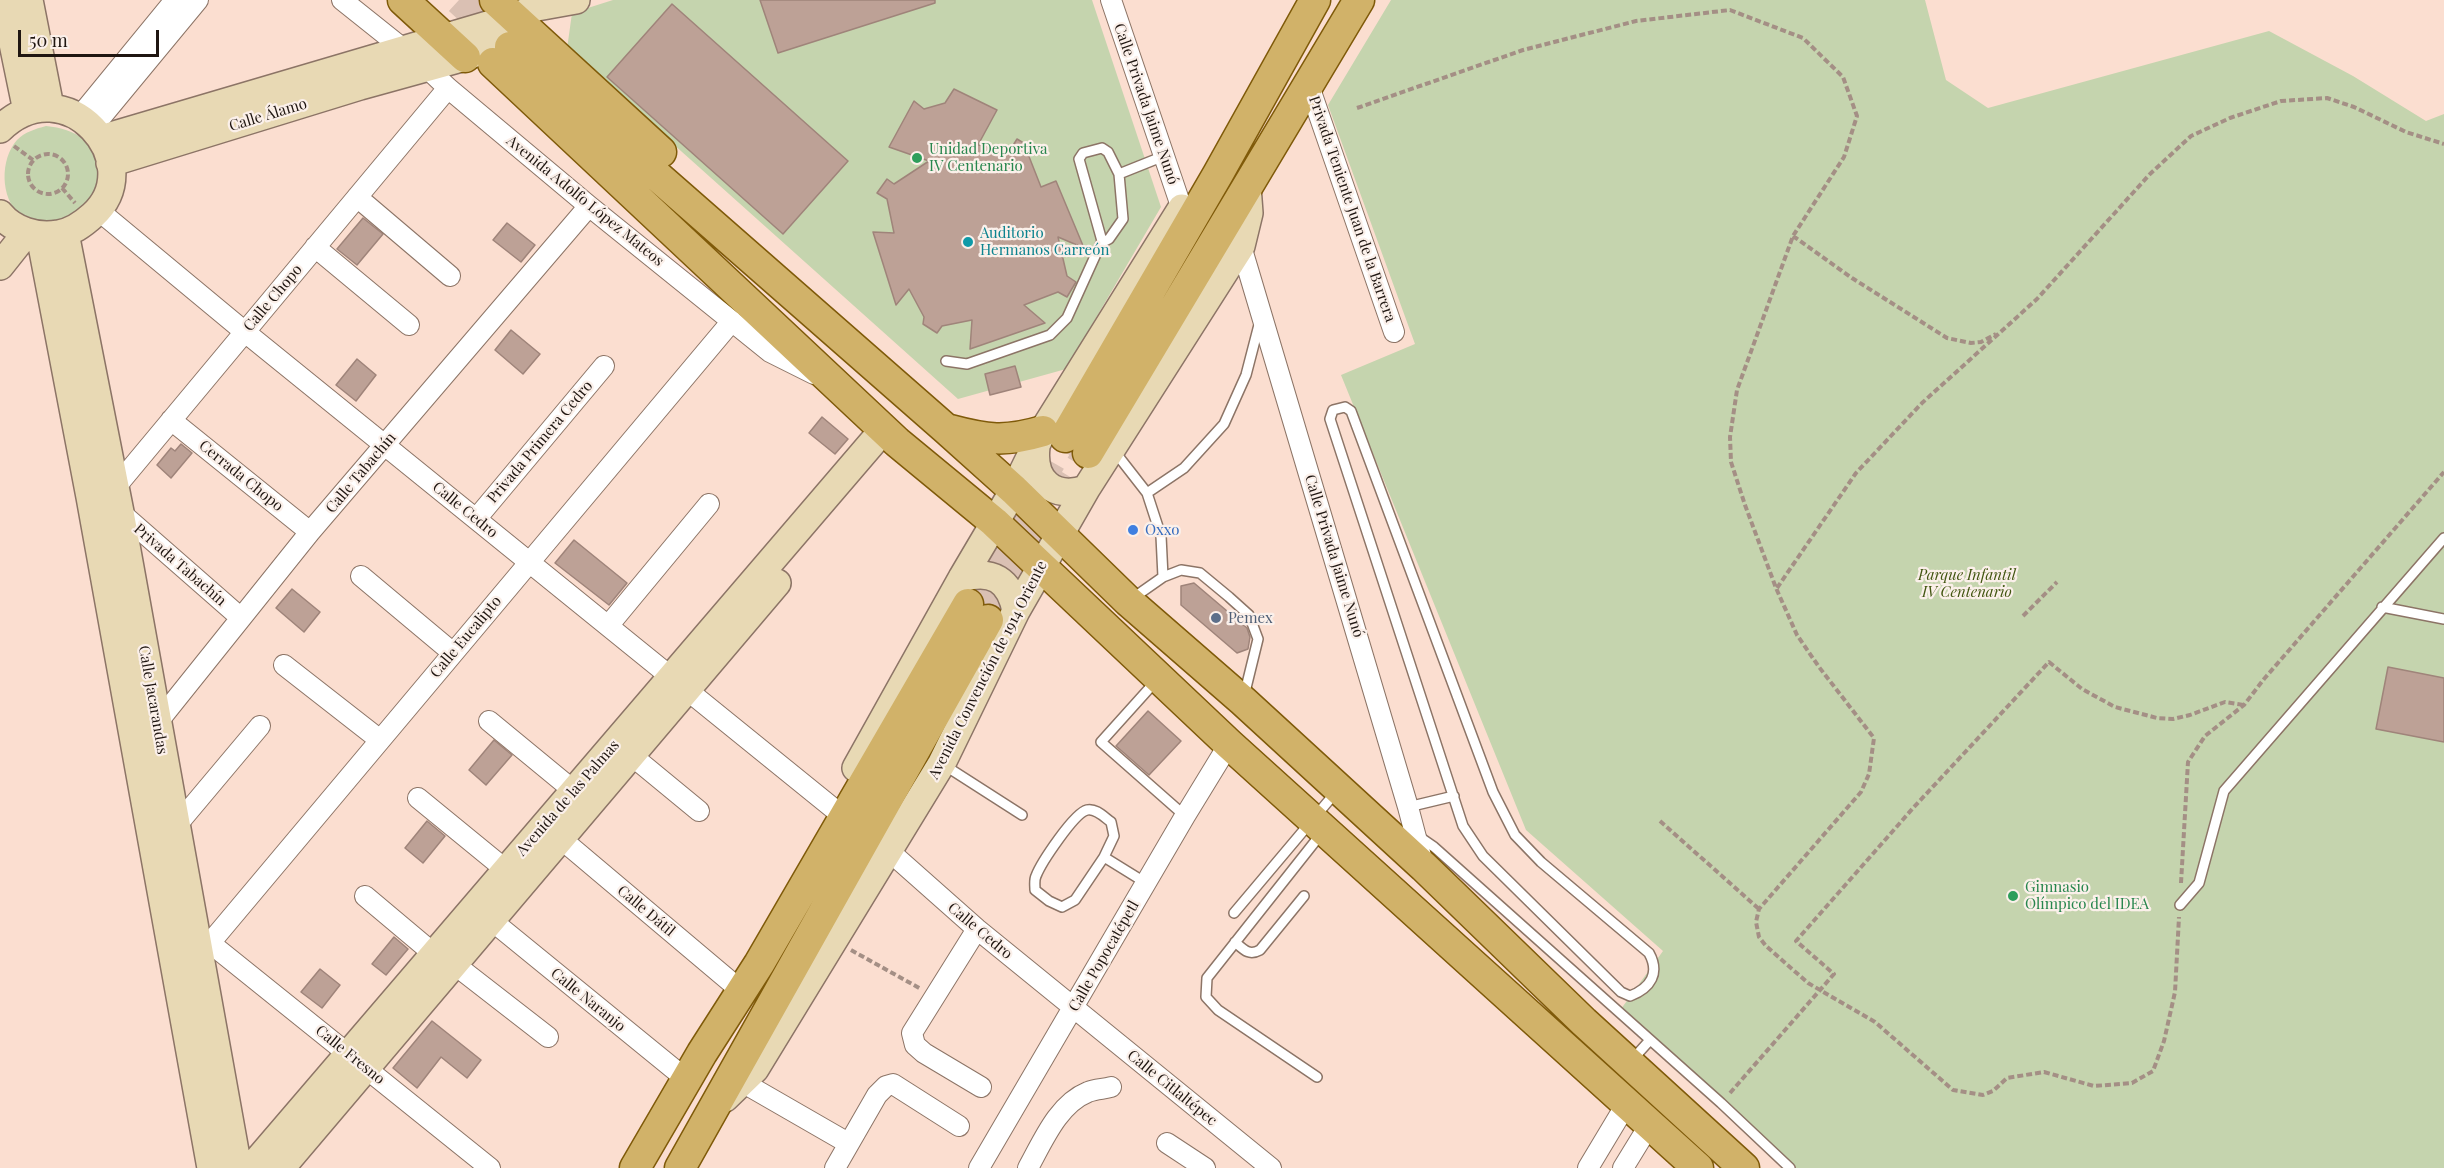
<!DOCTYPE html>
<html>
<head>
<meta charset="utf-8">
<style>
	body { margin:0 }
	#map { position:relative; width:2444px; height:1168px; overflow:hidden; background:#fbded0; font-family:"Playfair Display",serif }
	canvas { display:block }
	.scale { position:absolute; left:18px; top:30px; width:141px; height:27px; box-sizing:border-box; border:3px solid #1f1611; border-top:0; padding-left:8px; font-size:18px; line-height:21px; white-space:nowrap; color:#1f1611; -webkit-text-stroke:4px #fbf0ea; paint-order:stroke }
</style>
</head>
<body>
<div id="map">
<canvas width="2444" height="1168"></canvas>
<div class="scale">50 m</div>
</div>
<script>
const g = document.querySelector('canvas').getContext('2d');
g.lineJoin = 'round';
function fillPath(path, color) {
  g.fillStyle = color;
  g.fill(path, 'evenodd');
}
function strokePath(path, color, width, dash) {
  g.strokeStyle = color;
  g.lineWidth = width;
  g.lineCap = dash ? 'butt' : 'round';
  g.setLineDash(dash || []);
  g.stroke(path);
}
function drawText(font, color, halo, rows, align = 'center') {
  g.font = font + ' "Playfair Display",serif';
  g.lineWidth = 4.5;
  g.setLineDash([]);
  g.textBaseline = 'middle';
  g.strokeStyle = halo;
  g.fillStyle = color;
  for (const [text, x, y, turn = 0] of rows) {
    g.save();
    g.translate(x, y);
    g.rotate((+turn || 0) * Math.PI / 180);
    g.textAlign = isNaN(turn) ? turn : align;
    if (halo) g.strokeText(text, 0, 0);
    g.fillText(text, 0, 0);
    g.restore();
  }
}
fillPath(new Path2D(`
	M613,0h479l69,207 -95,162 -108,30 -391,-350 5,-36z
	M1391,0h534l21,80 42,28 281,-77 84,45 73,45 18,-7v1054h-649l-174,-159 42,-58 -137,-121 -185,-455 74,-31 -87,-239z
	M46,126c30,3 51,16 55,48 1,9 -6,23 -9,32l-41,20c-9,-3 -23,-5 -31,-11 -20,-17 -20,-56 -3,-75 8,-8 18,-11 29,-14z`), '#c5d4ae');
const building = new Path2D(`
	M760,0h175v3l-157,50z
	M672,4l176,157 -65,73 -176,-157z
	M954,89l43,21 -19,35 34,2 5,-8 15,9 -4,6 13,33 15,-6 28,67 -26,-11 9,39 9,6 -9,15 -9,-5 -34,13 21,18 -75,26 2,-29 -30,6 -5,7 -14,-9 1,-7 -15,-28 -13,16 -23,-73 21,1 -7,-34 -10,-6 10,-14 7,5 35,-23 -40,-14 25,-46 10,8 21,-6z
	M363,218l20,16 -26,31 -20,-16z
	M507,223l28,22 -14,17 -28,-22z
	M511,330l29,24 -17,20 -28,-24z
	M357,359l19,16 -20,26 -20,-16z
	M1015,366l6,21 -31,8 -5,-21z
	M822,417l26,22 -13,15 -26,-21z
	M181,444l11,9 -21,25 -14,-13 14,-17 4,3z
	M574,540l53,43 -18,22 -54,-42z
	M1194,583l53,45 3,9 -2,12 -11,4 -56,-48v-19z
	M292,589l28,23 -16,20 -28,-24z
	M2388,667l56,11v64l-68,-13z
	M1148,711l33,30 -32,34 -33,-29z
	M494,740l18,15 -26,30 -17,-15z
	M427,821l18,15 -22,27 -18,-15z
	M394,937l14,12 -22,26 -14,-11z
	M320,969l20,16 -18,23 -21,-16z
	M432,1021l49,39 -14,18 -26,-21 -24,31 -24,-20z`);
fillPath(building, '#bda196');
strokePath(building, '#9f847a', 1.5);
strokePath(new Path2D(`
	M459,0l47,43
	M968,604l97,-167
	M988,620l100,-167`), '#dac0b3', 30, [30, 15]);
const lane = new Path2D(`
	M1102,241l-23,-82 4,-6 19,-5 6,4 11,22
	M946,361l21,3 83,-29 17,-17 34,-75 8,-4 14,-20 -4,-45 45,-18
	M1345,407l6,4 142,381 22,43 26,27 108,91c11,20 2,35 -19,43l-9,-4 -138,-136 -20,-30 -133,-407 3,-9z
	M1115,452l32,41 14,43 2,41
	M1147,493l37,-25 40,-44 22,-49 14,-54
	M1133,598l30,-21 18,-7 19,3 29,24 20,18 9,24 -14,57
	M2382,607l62,12
	M1155,682l-54,60 84,74
	M944,765l78,50
	M1408,807l46,-11
	M1418,836l16,11 287,256 69,65
	M1104,857l10,-21 -3,-14c-7,-5 -15,-14 -24,-12 -13,3 -46,53 -51,66 -2,4 -1,9 -1,14l14,11 13,6 13,-7 29,-43 42,26
	M2180,905l19,-22 25,-92 220,-253
	M1234,913l102,-121
	M1235,942c9,8 14,14 25,8l44,-54
	M1632,1060l18,-20
	M1317,1077l-99,-67 -12,-13 1,-19 114,-144`);
const street = new Path2D(`
	M342,0l84,67 22,21 141,118 181,146 44,22
	M1111,0l71,209
	M1309,86l85,246
	M80,116l95,-116
	M93,127l105,-127
	M357,197l93,79
	M98,210l147,122 589,477
	M1241,246l167,561 15,57
	M315,247l94,78
	M171,420l139,112
	M108,491l6,-2 334,-401
	M120,512l121,106
	M476,519l128,-153
	M361,576l92,77
	M608,626l101,-122
	M284,665l96,75
	M489,721l85,70
	M151,727l6,-4 153,-191 279,-326
	M631,755l68,56
	M418,798l88,72
	M176,826l84,-100
	M560,838l172,145
	M889,851l88,78 294,239
	M365,896l69,58
	M491,920l195,159
	M977,929l-65,104 3,12 9,8 57,34
	M210,943l280,225
	M197,944l13,-1 522,-622
	M454,964l94,73
	M742,1082l106,61
	M1167,1143l38,25
	M835,1168l42,-73 9,-9 7,-2 66,42
	M979,1168l206,-352 44,-72
	M1028,1168c15,-27 30,-64 60,-76 7,-3 16,-3 23,-5
	M1588,1168l39,-65
	M1623,1168l27,-44`);
const secondary = new Path2D(`
	M4,0l23,111
	M29,0l21,107
	M0,129c66,-64 150,34 93,86 -11,10 -21,17 -35,19 -21,4 -45,-4 -58,-20
	M101,139l414,-122 22,-10 39,-7
	M110,163l250,-77 105,-29 64,-25
	M65,233l55,279 118,656
	M40,235l50,262 121,671
	M0,266l27,-34
	M1036,447c-4,33 17,53 50,42
	M962,578c30,-9 48,2 54,33
	M856,768l106,-190 52,-88 29,-59 139,-223
	M725,1098l30,-29 187,-306 74,-152 70,-122 155,-243 8,-33 -2,-27
	M251,1168l633,-739
	M281,1168l496,-585`);
const primary = new Path2D(`
	M403,0l62,57
	M495,0l166,152
	M510,47l436,382 68,61 114,111 115,100 181,166 160,155 160,146
	M493,63l404,379 97,80 235,222 469,424
	M950,430c37,10 56,12 93,1
	M1065,437l153,-263 97,-174
	M1088,453l271,-453
	M635,1168l67,-115 57,-89 209,-360
	M680,1168l308,-548`);
strokePath(lane, '#8c7466', 12);
strokePath(street, '#8c7466', 22);
strokePath(secondary, '#8c7466', 30);
strokePath(primary, '#7f5a09', 33);
strokePath(new Path2D(`
	M1357,108l166,-58 113,-29 94,-11 73,28 40,39 14,39 -13,41 -51,79 -56,154 -7,47 1,25 14,43 31,83 21,47 22,32 55,71 -5,36 -8,18 -102,117 -3,13 3,15 7,9 42,37 67,39 78,68 30,5 10,-4 14,-13 37,-6 50,14 38,-3 21,-12 11,-30 11,-49 4,-75
	M14,146l19,14
	M28 174a20 20 0 1 1 40 0a20 20 0 1 1-40 0Z
	M62,188l13,15
	M1793,236l59,42 95,60 24,5 10,-1 15,-8
	M1777,588l79,-115 66,-70 115,-104 113,-125 41,-38 39,-18 51,-17 46,-3 27,9 52,25 38,12
	M2023,616l34,-34
	M1660,821l99,88
	M2181,883l7,-121 17,-26 39,-31 20,-26 180,-207
	M851,950l70,39
	M1730,1093l104,-119 -38,-33 118,-134 135,-145 33,27 33,18 42,11 16,1 17,-4 35,-13 19,3`), '#a48f85', 4, [6, 3]);
strokePath(lane, '#fff', 9);
strokePath(street, '#fff', 20);
strokePath(secondary, '#e8d9b4', 27);
strokePath(primary, '#d1b269', 30);
for (const [x, y, r, color] of [
	[917,158,6,"#2e9e5b"],
	[968,242,6,"#0f9aa8"],
	[1133,530,6,"#3f7fe0"],
	[1216,618,6,"#5c6f8a"],
	[2013,896,6,"#2e9e5b"]
]) {
  const dot = new Path2D();
  dot.arc(x, y, r, 0, 2 * Math.PI);
  g.fillStyle = color;
  g.fill(dot);
  strokePath(dot, '#fbf0ea', 2);
}
drawText('15px', '#1f1611', '#fbf0ea', [
	["Calle Privada Jaime Nunó",1146,104,71],
	["Calle Álamo",268,115,-17],
	["Avenida Adolfo López Mateos",585,201,39],
	["Privada Teniente Juan de la Barrera",1352,209,71],
	["Calle Chopo",273,298,-50],
	["Privada Primera Cedro",540,442,-50],
	["Calle Tabachín",361,473,-50],
	["Cerrada Chopo",241,476,39],
	["Calle Cedro",465,510,39],
	["Calle Privada Jaime Nunó",1334,556,73],
	["Privada Tabachín",180,565,41],
	["Calle Eucalipto",466,637,-50],
	["Avenida Convención de 1914 Oriente",988,670,-63],
	["Calle Jacarandas",153,700,80],
	["Avenida de las Palmas",568,798,-49],
	["Calle Dátil",646,911,40],
	["Calle Cedro",980,931,40],
	["Calle Popocatépetl",1104,956,-60],
	["Calle Naranjo",588,1000,39],
	["Calle Fresno",350,1055,39],
	["Calle Citlaltépec",1172,1088,39]
]);
drawText('15px', '#27864d', '#fbf0ea', [
	["Unidad Deportiva",929,149],
	["IV Centenario",929,166],
	["Gimnasio",2025,887],
	["Olímpico del IDEA",2025,904]
], 'left');
drawText('15px', '#0d838f', '#fbf0ea', [
	["Auditorio",980,233],
	["Hermanos Carreón",980,250]
], 'left');
drawText('15px', '#366cbe', '#fbf0ea', [
	["Oxxo",1145,530]
], 'left');
drawText('italic 15px', '#425611', '#fbf0ea', [
	["Parque Infantil",1967,575],
	["IV Centenario",1967,592]
]);
drawText('15px', '#4e5e75', '#fbf0ea', [
	["Pemex",1228,618]
], 'left');
</script>
</body>
</html>
